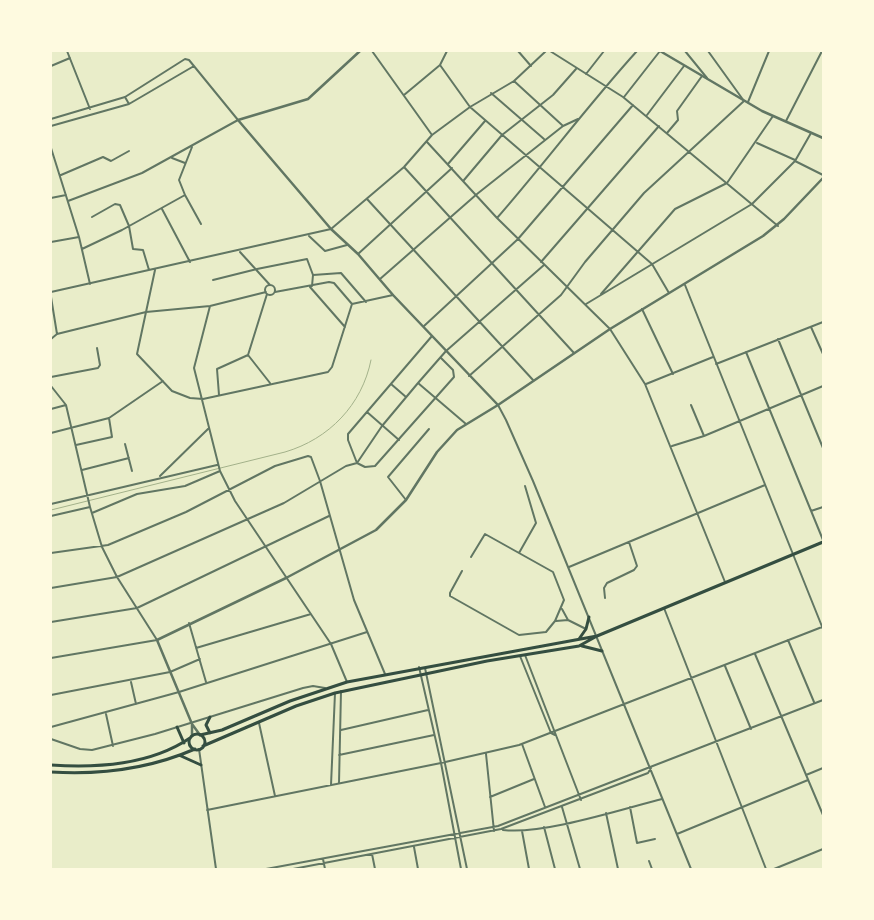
<!DOCTYPE html>
<html>
<head>
<meta charset="utf-8">
<style>
	body { margin:0 }
	#map { position:relative; width:874px; height:920px; overflow:hidden; background:#e9edc9; font-family:"Space Grotesk",sans-serif }
	canvas { display:block }
	.frame { position:absolute; inset:0; border:52px solid #fefae0; pointer-events:none }
</style>
</head>
<body>
<div id="map">
<canvas width="874" height="920"></canvas>
<div class="frame"></div>
</div>
<script>
const g = document.querySelector('canvas').getContext('2d');
g.lineJoin = 'round';
function strokePath(path, color, width, dash) {
  g.strokeStyle = color;
  g.lineWidth = width;
  g.lineCap = dash ? 'butt' : 'round';
  g.setLineDash(dash || []);
  g.stroke(path);
}
strokePath(new Path2D(`
	M51,510l234,-58c44,-13 77,-47 86,-92`), '#a3b18a', 1);
strokePath(new Path2D(`
	M67,51l23,58
	M372,51l60,84
	M518,51l13,15
	M550,51l73,46 155,129
	M685,51l22,27
	M440,65l30,42 182,157 17,29
	M51,66l19,-8
	M586,74l18,-23
	M514,81l48,44
	M491,93l53,46
	M404,95l36,-30 7,-14
	M125,97l4,7 65,-38
	M624,97l36,-46
	M748,102l21,-51
	M647,115l37,-49
	M51,119l74,-22 60,-38 4,1 49,60 -96,53 -74,28
	M786,121l36,-70
	M51,126l78,-22
	M667,133l11,-13 -1,-9 25,-35
	M427,142l70,76 113,111 35,55 80,198
	M757,143l38,17
	M51,148l28,89 11,47
	M172,158l13,5
	M795,161l28,14
	M448,164l37,-43
	M404,167l170,186
	M61,175l42,-18 8,4 18,-10
	M464,180l38,-45 51,-40 23,-26
	M185,195l16,29
	M51,198l15,-3
	M367,199l166,181
	M162,209l28,53
	M92,217l23,-13 5,1 9,21 4,23 10,1 6,20
	M497,218c48,-55 91,-113 140,-167
	M309,236l16,15 22,-6
	M51,242l28,-5
	M82,249l40,-19 63,-35 -6,-15 13,-33
	M240,252l30,33
	M358,254l94,-86
	M541,262l118,-136
	M155,270l-18,84 35,37 18,7 13,1 125,-27 4,-5 20,-63
	M380,279l97,-85 86,-68 15,-7
	M213,280l44,-11 50,-10 6,16
	M685,285l138,344
	M265 290a5 5 0 1 1 10 0a5 5 0 1 1-10 0Z
	M312,286l1,-11 28,-2 25,29
	M310,287l35,40
	M51,292l280,-63 73,-62 28,-32 38,-28 44,-26 32,-30
	M275,292l54,-10 5,1 18,21 41,-9
	M267,294l-19,61 22,28
	M601,294l74,-85 52,-26 46,-67
	M51,297l6,37
	M586,304l166,-100 43,-43 16,-28
	M210,306l-16,62 26,103 15,30 96,143 16,38
	M642,309l31,65
	M424,326l94,-87 115,-134
	M811,327l12,27
	M51,339l6,-5 89,-22 64,-6 56,-14
	M778,339l45,109
	M746,352l77,188
	M716,364l107,-42
	M469,376l92,-81 24,-33 59,-69 100,-92 -36,-50
	M51,377l47,-9 2,-3 -3,-17
	M418,383l-36,43 -25,37 -9,-23v-6l84,-98
	M391,384l15,13
	M646,384l67,-27
	M51,386l15,19 24,102 12,40 15,30 40,63 -106,18
	M219,395l-2,-26 31,-14
	M498,405l8,15 27,61 158,388
	M691,405l13,31
	M51,409l15,-4
	M367,412l32,28
	M466,424l-48,-41 28,-32 98,-86
	M51,433l58,-15 54,-37
	M125,444l7,27
	M76,445l36,-8 -3,-19
	M672,446l32,-10 119,-50
	M82,470l47,-12
	M160,476l49,-48
	M406,500l-18,-23 41,-48
	M51,504l166,-39
	M811,511l12,-4
	M92,513l45,-19 48,-8 35,-15
	M51,516l39,-9
	M51,553l57,-8 78,-33 89,-46 33,-10 3,1 9,24 34,119 31,74
	M519,553l17,-30 -11,-37
	M569,567l196,-82
	M462,571l-12,22v3l69,39 27,-3 9,-11 9,-21 -11,-28 -68,-38 -14,23
	M51,588l66,-11 167,-74 62,-37 11,-3 8,4 10,-1 79,-89 -1,-7 -12,-12
	M605,598l-1,-10 3,-5 27,-13 3,-4 -8,-24
	M664,608l102,261
	M562,609l6,11
	M556,621l12,-1 18,9
	M51,622l86,-14 192,-92
	M189,623l17,59
	M788,640l26,62
	M196,648l115,-34
	M755,654l68,161
	M525,655l56,145
	M520,656l31,77 4,2
	M725,666l26,63
	M419,667l22,96 20,106
	M425,668l42,201
	M131,682l5,22
	M51,695l119,-23 30,-13
	M106,714l7,32
	M259,723l16,73
	M51,727l128,-35 188,-60
	M341,730l87,-20
	M51,739l29,10 12,1 63,-16 148,-46 10,-2 12,2
	M522,744l23,63
	M199,749l17,120
	M486,754l8,77
	M339,755l95,-20
	M806,775l17,-7
	M339,783l2,-92
	M331,785l4,-92
	M490,797l44,-18
	M562,807l18,62
	M630,807l7,36 18,-4
	M207,810l234,-47 78,-18 303,-118
	M606,813l12,56
	M544,827l11,42
	M503,830c40,5 119,-21 159,-31
	M522,831l7,38
	M677,834l131,-54
	M414,847l4,22
	M372,854l3,15
	M323,859l2,10
	M649,861l3,8
	M266,869l232,-43 325,-126
	M293,869l208,-40 147,-56 3,-5
	M774,869l49,-20`), '#617663', 2);
strokePath(new Path2D(`
	M360,51l-52,48 -70,21 93,109 27,25 35,41 105,110
	M660,51l102,60 61,27
	M200,735l-8,-11 -35,-84 129,-62 90,-48 30,-30 31,-48 20,-22 41,-25 112,-76 153,-93 21,-17 39,-41
	M192,736v-12`), '#617663', 2.5);
strokePath(new Path2D(`
	M579,639l7,-10 3,-12
	M582,646l20,5
	M210,717l-4,8 4,8
	M177,727l7,16
	M189 742a8 8 0 1 1 16 0a8 8 0 1 1-16 0Z
	M200,735l22,-5 68,-29 57,-19 250,-46 226,-94
	M203,746l93,-40 39,-13 152,-32 92,-15 18,-10
	M181,756l20,9
	M51,765c47,3 99,0 139,-27
	M51,772c49,3 98,-3 144,-23`), '#344e41', 3);
</script>
</body>
</html>
